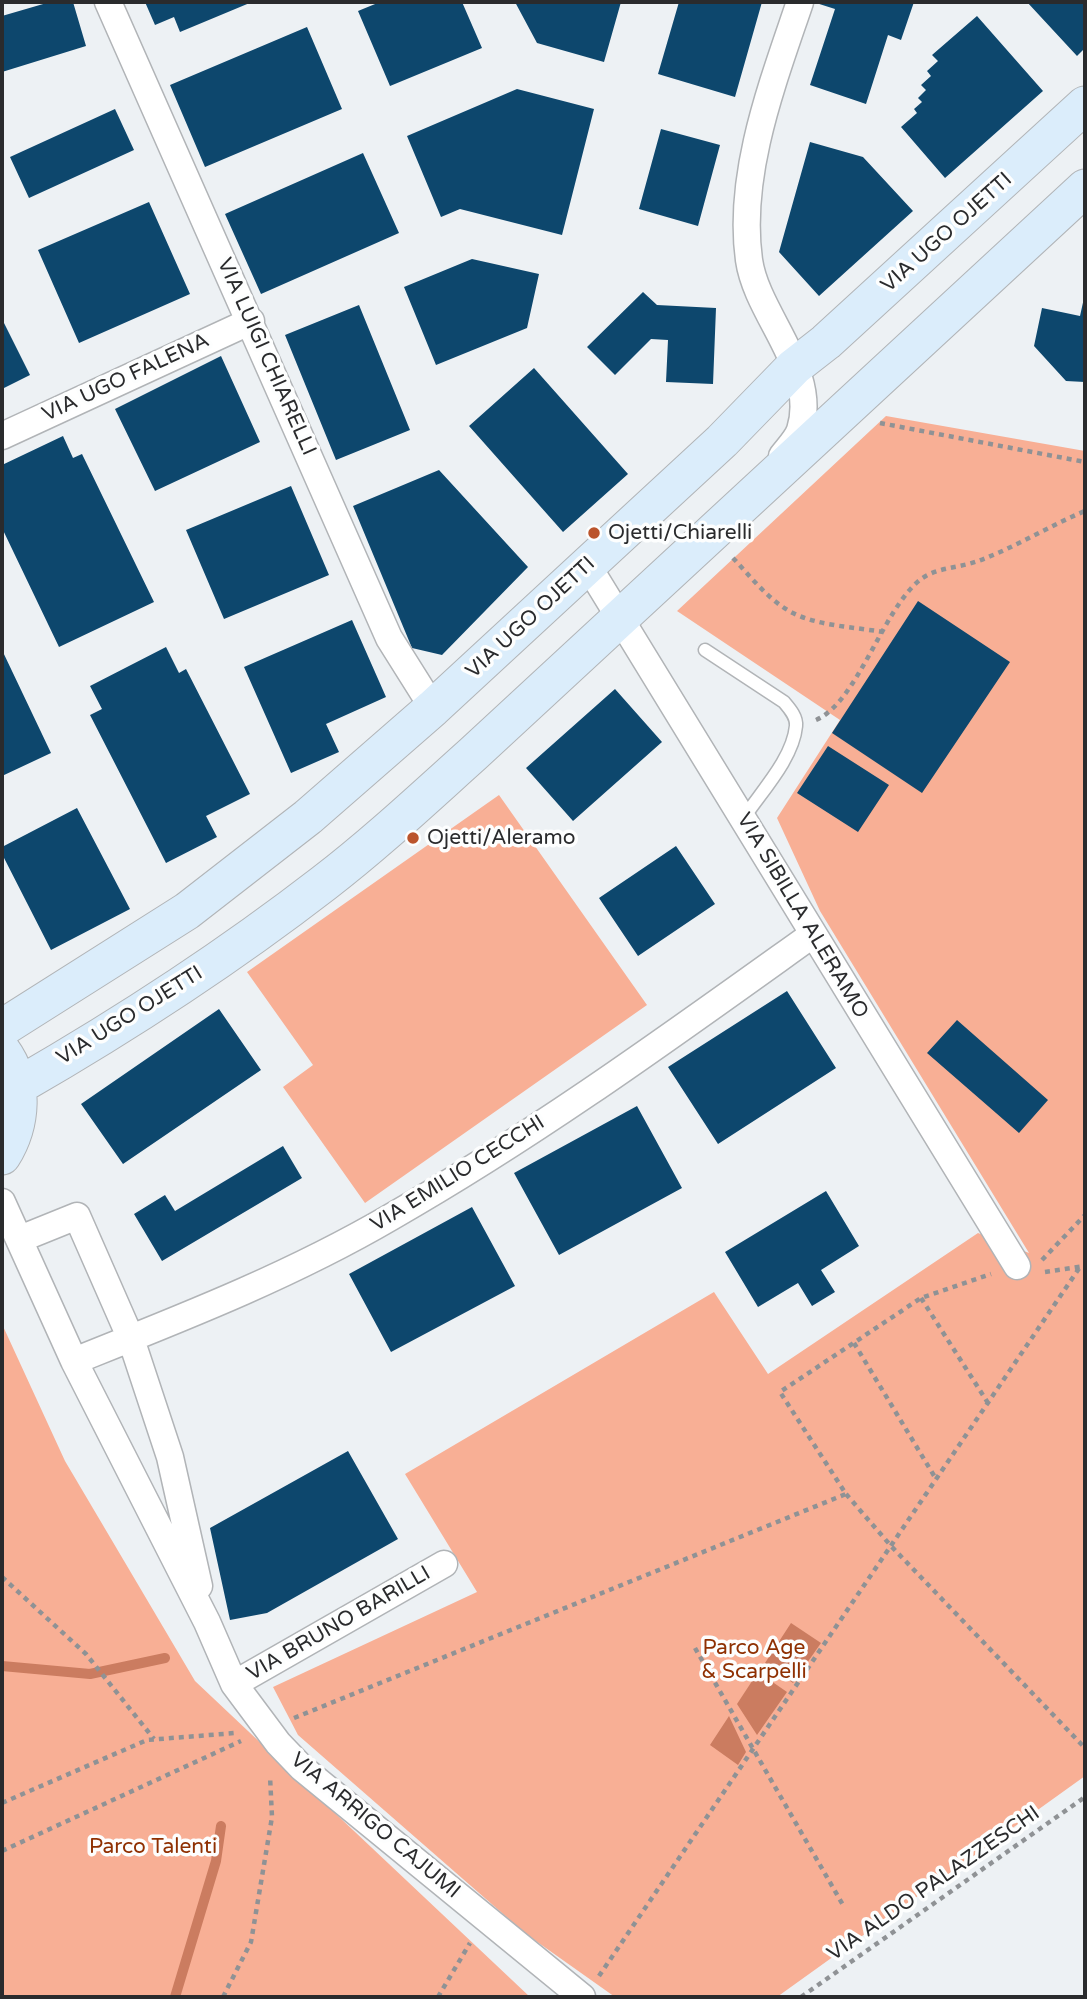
<!DOCTYPE html>
<html>
<head>
<meta charset="utf-8">
<style>
	body { margin:0 }
	#map { position:relative; width:1087px; height:1999px; overflow:hidden; background:#edf1f4; font-family:"Varela Round",sans-serif }
	canvas { display:block }
	.frame { position:absolute; inset:0; border:4px solid #2a2b2d; pointer-events:none }
</style>
</head>
<body>
<div id="map">
<canvas width="1087" height="1999"></canvas>
<div class="frame"></div>
</div>
<script>
const g = document.querySelector('canvas').getContext('2d');
g.lineJoin = 'round';
function fillPath(path, color) {
  g.fillStyle = color;
  g.fill(path, 'evenodd');
}
function strokePath(path, color, width, dash) {
  g.strokeStyle = color;
  g.lineWidth = width;
  g.lineCap = dash ? 'butt' : 'round';
  g.setLineDash(dash || []);
  g.stroke(path);
}
function drawText(font, color, halo, rows, align = 'center') {
  g.font = font + ' "Varela Round",sans-serif';
  g.lineWidth = 7;
  g.setLineDash([]);
  g.textBaseline = 'middle';
  g.strokeStyle = halo;
  g.fillStyle = color;
  for (const [text, x, y, turn = 0] of rows) {
    g.save();
    g.translate(x, y);
    g.rotate((+turn || 0) * Math.PI / 180);
    g.textAlign = isNaN(turn) ? turn : align;
    if (halo) g.strokeText(text, 0, 0);
    g.fillText(text, 0, 0);
    g.restore();
  }
}
fillPath(new Path2D(`
	M886,416l199,35v1325l-308,221h-162l-89,-63 -228,-199 -25,-48 204,-95 -72,-118 309,-182 54,82 210,-141 51,20 -209,-342 -43,-93 63,-98 -163,-109z
	M499,795l148,210 -282,198 -82,-116 30,-22 -66,-93z
	M2,1324l63,137 130,220 335,316h-528z`), '#f8af95');
fillPath(new Path2D(`
	M791,1623l30,20 -28,40 -28,-20z
	M758,1672l29,20 -30,43 -20,-31z
	M729,1716l17,36 -8,13 -28,-20z`), '#cb7c60');
strokePath(new Path2D(`
	M2,1666l88,8 75,-16
	M175,1997l41,-136 5,-35`), '#cb7c60', 10);
fillPath(new Path2D(`
	M50,2h23l13,44 -84,26v-56z
	M145,2h107l-72,30 -6,-15 -19,8z
	M380,2h82l20,46 -92,38 -32,-75z
	M515,2h106l-17,60 -67,-19z
	M679,2h83l-27,95 -77,-23z
	M813,2h101l-13,38 -13,-5 -22,69 -56,-19 25,-76z
	M1027,2h58v46l-8,8z
	M977,16l66,75 -98,87 -44,-51 16,-14 -3,-4 8,-7 -4,-4 8,-8 -5,-5 10,-9 -4,-5 11,-10 -6,-6z
	M307,27l35,82 -137,58 -35,-82z
	M517,89l77,20 -32,126 -102,-26 -19,8 -34,-81z
	M115,109l19,41 -105,48 -19,-41z
	M661,129l59,16 -22,81 -59,-17z
	M810,142l53,15 50,54 -94,85 -40,-44z
	M363,153l36,80 -138,61 -36,-80z
	M149,202l41,92 -111,49 -41,-93z
	M472,259l67,15 -12,54 -91,37 -32,-78z
	M643,292l14,13 59,3 -3,76 -47,-2 2,-42 -17,-1 -36,36 -28,-28z
	M1084,298l1,84 -19,-1 -32,-35 8,-38 38,8z
	M359,305l51,125 -74,30 -51,-125z
	M2,319l28,56 -28,14z
	M221,356l39,86 -105,49 -40,-82z
	M534,368l94,106 -65,58 -94,-106z
	M63,436l10,22 9,-4 72,148 -95,45 -57,-119v-63z
	M439,470l89,97 -86,88 -30,-7 -59,-142z
	M291,486l38,89 -105,44 -38,-89z
	M918,601l92,61 -88,131 -90,-60z
	M352,620l34,77 -60,27 13,28 -48,21 -47,-106z
	M166,647l13,26 7,-4 64,125 -44,22 11,21 -51,26 -76,-148 12,-6 -12,-23z
	M2,650l49,103 -49,23z
	M615,689l47,53 -89,79 -47,-53z
	M828,746l61,39 -31,47 -61,-39z
	M77,808l53,101 -79,41 -49,-96v-7z
	M676,846l39,58 -77,52 -39,-58z
	M787,991l49,77 -118,76 -50,-77z
	M219,1009l42,61 -138,94 -42,-60z
	M957,1020l91,80 -29,33 -92,-80z
	M637,1106l45,82 -123,67 -45,-82z
	M283,1146l19,32 -140,83 -28,-47 31,-19 10,16z
	M826,1191l33,55 -38,24 14,22 -23,14 -14,-23 -40,24 -33,-55z
	M472,1207l43,79 -124,66 -42,-78z
	M348,1451l50,88 -131,74 -37,7 -20,-92z`), '#0d476d');
const lane = new Path2D(`
	M705,650l79,52c6,7 13,15 12,24 -3,33 -36,67 -53,93`);
const street = new Path2D(`
	M108,2l281,636 44,70
	M2,436l249,-115
	M782,456c6,-8 15,-17 18,-26 19,-60 -43,-114 -51,-170 -12,-86 24,-178 51,-258
	M588,566l429,700
	M2,1202l72,159 133,261 27,62 44,59 24,25 280,229
	M20,1239l57,-23 54,123 39,118 29,129
	M74,1361c108,-43 216,-85 317,-144 147,-84 284,-184 421,-282
	M234,1684l210,-120`);
const secondary = new Path2D(`
	M2,1028l185,-117 121,-94 125,-109 289,-267 72,-74 32,-25 259,-237
	M2,1051c23,32 20,73 0,105
	M18,1086c106,-61 209,-128 306,-203 52,-40 100,-85 149,-129l612,-566`);
strokePath(lane, '#b1b4b7', 15);
strokePath(street, '#b1b4b7', 29);
strokePath(secondary, '#b1b4b7', 39);
strokePath(new Path2D(`
	M880,423l205,39
	M733,558c18,19 36,43 60,55 26,13 61,14 90,19
	M816,720c42,-18 67,-112 105,-141 17,-12 38,-11 57,-18 36,-13 71,-35 107,-50
	M1042,1260l43,-45
	M1045,1272l40,-6
	M921,1298l67,105
	M854,1343l82,136
	M846,1494l45,52 194,202
	M2,1577l84,77 68,85
	M695,1648l148,257
	M294,1718l552,-224 -66,-102 141,-94 70,-24
	M2,1803l145,-63 88,-7
	M2,1851l239,-110
	M599,1976l481,-709
	M223,1997l28,-55 21,-125 -2,-41
	M438,1997l32,-54
	M801,1997l284,-200`), '#8f9295', 4.5, [5, 5]);
strokePath(lane, '#fff', 12);
strokePath(street, '#fff', 26);
strokePath(secondary, '#dbedfb', 37);
for (const [x, y, r, color] of [
	[594,533,7,"#bb542c"],
	[413,838,7,"#bb542c"]
]) {
  const dot = new Path2D();
  dot.arc(x, y, r, 0, 2 * Math.PI);
  g.fillStyle = color;
  g.fill(dot);
  strokePath(dot, '#fdfefe', 2.5);
}
drawText('21px', '#2a2b2d', '#fdfefe', [
	["VIA UGO OJETTI",947,233,-42],
	["VIA LUIGI CHIARELLI",266,357,66],
	["VIA UGO FALENA",126,378,-25],
	["VIA UGO OJETTI",531,618,-43],
	["VIA SIBILLA ALERAMO",802,916,59],
	["VIA UGO OJETTI",130,1016,-32],
	["VIA EMILIO CECCHI",458,1174,-32],
	["VIA BRUNO BARILLI",339,1624,-30],
	["VIA ARRIGO CAJUMI",375,1826,40],
	["VIA ALDO PALAZZESCHI",934,1884,-35]
]);
drawText('21px', '#2a2b2d', '#fdfefe', [
	["Ojetti/Chiarelli",608,533],
	["Ojetti/Aleramo",427,838]
], 'left');
drawText('21px', '#8f3002', '#fdfefe', [
	["Parco Age",754,1648],
	["& Scarpelli",754,1672],
	["Parco Talenti",153,1847]
]);
</script>
</body>
</html>
